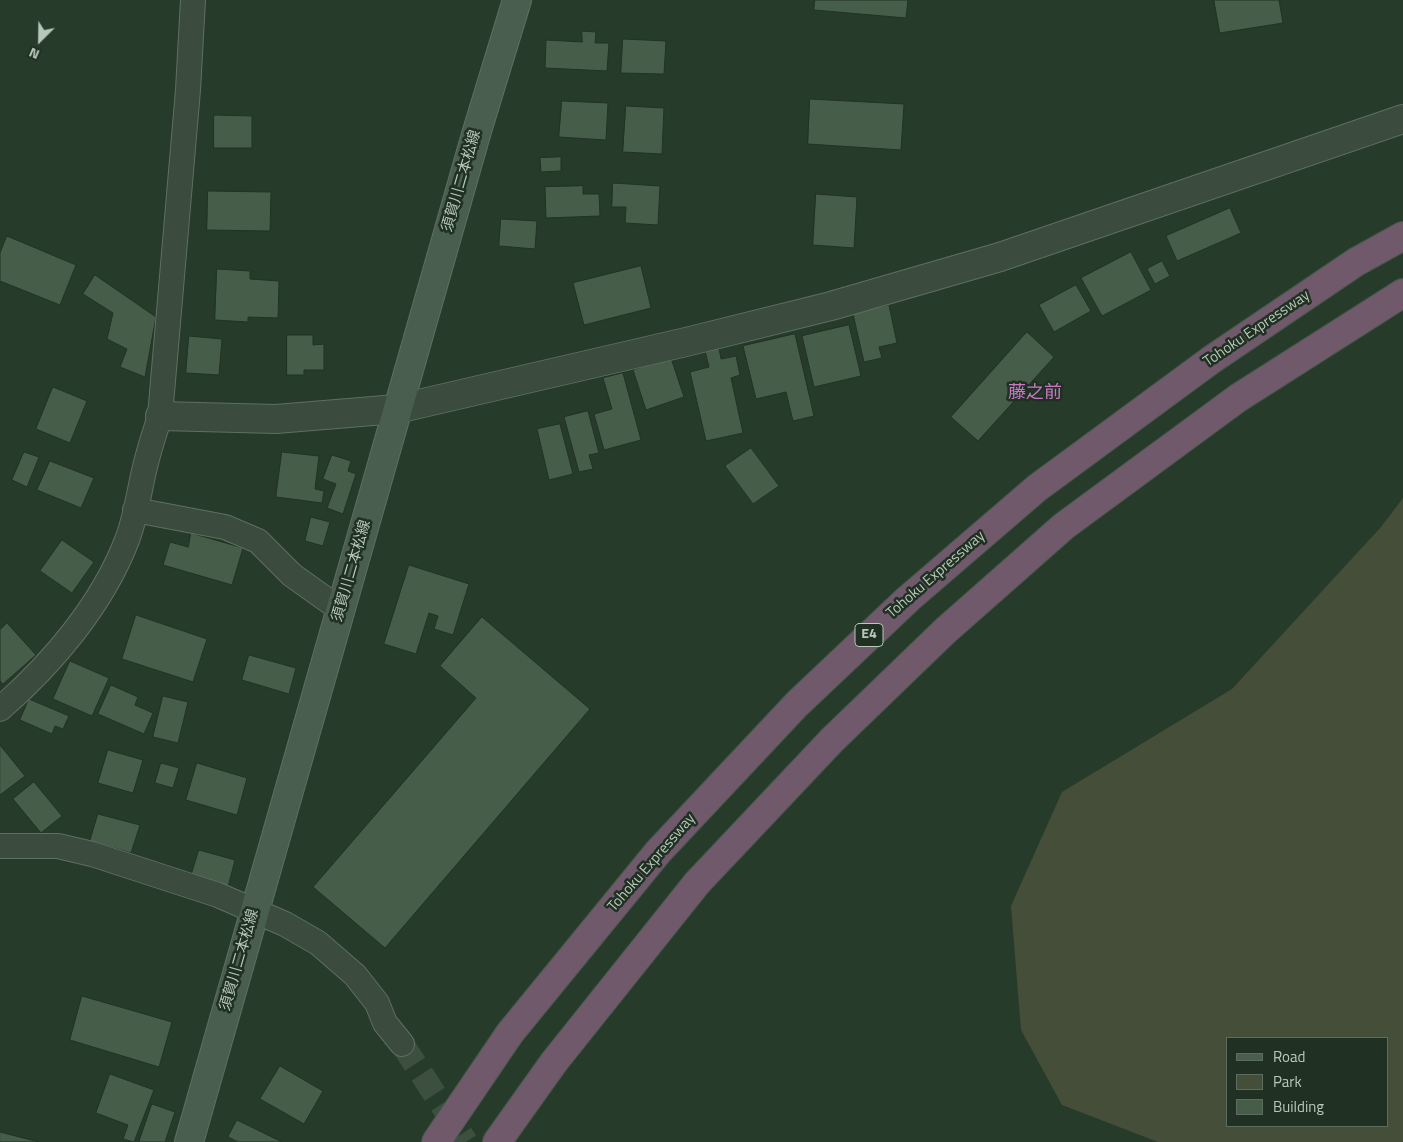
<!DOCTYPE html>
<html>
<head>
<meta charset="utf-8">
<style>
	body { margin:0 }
	#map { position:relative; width:1403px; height:1142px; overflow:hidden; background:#273b2b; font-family:"Titillium Web",sans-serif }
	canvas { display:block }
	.legend { position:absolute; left:1226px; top:1037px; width:162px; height:90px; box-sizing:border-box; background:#203123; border:1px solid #5c6d5f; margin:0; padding:6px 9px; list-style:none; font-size:15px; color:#b7c7ba }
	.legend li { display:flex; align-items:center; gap:10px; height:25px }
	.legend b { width:25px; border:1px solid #5c6d5f }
	.north { position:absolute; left:15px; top:15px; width:50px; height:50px; -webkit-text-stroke:4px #203123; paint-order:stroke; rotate:203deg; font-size:14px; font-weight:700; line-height:20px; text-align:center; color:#b7c7ba }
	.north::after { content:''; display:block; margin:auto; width:18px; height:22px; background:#b7c7ba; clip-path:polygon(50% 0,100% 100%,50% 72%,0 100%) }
</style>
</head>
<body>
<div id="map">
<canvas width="1403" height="1142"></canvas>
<ul class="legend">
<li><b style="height:6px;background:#495e4e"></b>Road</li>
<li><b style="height:14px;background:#444e39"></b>Park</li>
<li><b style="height:14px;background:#465d4a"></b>Building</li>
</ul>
<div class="north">N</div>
</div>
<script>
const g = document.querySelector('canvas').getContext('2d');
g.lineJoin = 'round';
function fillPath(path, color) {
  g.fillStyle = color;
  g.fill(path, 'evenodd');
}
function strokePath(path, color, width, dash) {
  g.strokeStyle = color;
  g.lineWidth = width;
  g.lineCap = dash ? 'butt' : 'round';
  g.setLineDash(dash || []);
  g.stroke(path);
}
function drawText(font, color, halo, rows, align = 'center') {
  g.font = font + ' "Titillium Web","Noto Sans JP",sans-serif';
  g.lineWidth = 5;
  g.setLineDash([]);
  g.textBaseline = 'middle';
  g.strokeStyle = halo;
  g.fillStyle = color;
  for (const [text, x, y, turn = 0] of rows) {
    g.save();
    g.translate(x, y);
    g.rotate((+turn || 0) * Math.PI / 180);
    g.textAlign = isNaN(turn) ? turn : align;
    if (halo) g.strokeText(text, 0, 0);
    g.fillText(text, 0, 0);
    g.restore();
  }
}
fillPath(new Path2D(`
	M1403,498v644h-245l-96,-37 -41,-75 -10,-124 51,-114 170,-103 149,-162zM1227,1038h160v88h-160z`), '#444e39');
const building = new Path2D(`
	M815,0h93l-2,18 -92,-8z
	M1214,0h65l4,23 -63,10z
	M582,31l14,1 -1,11h14l-2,28 -62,-3 1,-28 36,2z
	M623,39l43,2 -2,33 -43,-1z
	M810,99l94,5 -3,46 -93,-6z
	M562,101l46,2 -2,37 -47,-3z
	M626,106l38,2 -2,46 -39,-2z
	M214,115l38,1v32h-38z
	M561,157v14l-20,1 -1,-14z
	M613,183l47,3 -2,39 -33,-2 1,-16h-14z
	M583,186v8h16l1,22 -54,2 -1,-31z
	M208,191l63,1 -1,39 -63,-1z
	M816,194l41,3 -3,51 -41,-3z
	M1230,208l11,25 -64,28 -11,-25z
	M501,219l36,2 -2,28 -36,-3z
	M7,236l69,29 -16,40 -60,-24v-28z
	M1131,252l20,38 -49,26 -21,-38z
	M1162,261l8,15 -15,8 -8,-15z
	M641,266l10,42 -67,17 -11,-42z
	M217,269l33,2v8l29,2 -1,37 -30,-1v5l-33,-2z
	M95,275l61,42 -11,60 -25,-10 7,-18 -20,-10 6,-26 -30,-19z
	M1076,285l15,26 -37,21 -15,-27z
	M889,305l8,38 -18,4 3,11 -18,4 -11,-48z
	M849,325l12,51 -47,11 -12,-51z
	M1027,332l27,25 -76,84 -27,-24z
	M795,334l19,82 -21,5 -7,-29 -30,7 -13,-53z
	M287,335h26v10l11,-1v26h-20v5h-17z
	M189,336l33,3 -3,36 -33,-2z
	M719,348l2,11 15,-3 4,19 -9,3 12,55 -37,8 -16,-69 19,-5 -4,-16z
	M671,358l13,39 -38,13 -13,-40z
	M623,373l18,67 -37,10 -10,-36 18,-5 -9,-31z
	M53,387l34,14 -17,42 -34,-14z
	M588,411l11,42 -10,2 4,14 -14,3 -15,-55z
	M560,424l13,50 -24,6 -12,-51z
	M751,448l28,38 -26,18 -28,-38z
	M24,452l15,5 -12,30 -15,-7z
	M282,452l37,4 -4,33 9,2 -2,12 -46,-6z
	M332,455l19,6 -3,10 8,3 -13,40 -16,-6 9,-24 -13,-5z
	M50,461l44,17 -13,30 -44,-18z
	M311,517l19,5 -7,24 -18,-5z
	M191,533l52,15 -11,37 -69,-20 7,-23 18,5z
	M62,540l32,22 -22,31 -32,-22z
	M409,565l60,19 -16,51 -19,-6 4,-13 -9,-3 -13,41 -32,-10z
	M136,615l71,24 -14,43 -71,-23z
	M482,617l108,92 -205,239 -72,-61 163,-189 -36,-32z
	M7,623l29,32 -33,29 -3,-3v-51z
	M249,655l47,13 -7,26 -47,-14z
	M70,661l39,17 -17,38 -39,-17z
	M111,685l27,12 -3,8 18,8 -9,21 -46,-20z
	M163,696l25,6 -10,41 -25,-6z
	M29,699l40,17 -6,13 -8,-3 -3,8 -32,-14z
	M0,745l25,31 -25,19z
	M108,750l35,10 -10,33 -35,-10z
	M161,763l18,5 -6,20 -18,-5z
	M197,763l50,15 -10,37 -51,-15z
	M34,782l28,34 -21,17 -28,-34z
	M98,814l42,11 -9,28 -41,-12z
	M199,850l36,10 -7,27 -37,-11z
	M82,996l90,26 -13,45 -89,-27z
	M280,1066l43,25 -19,33 -44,-25z
	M110,1074l44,16 -20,52 -11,-3 5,-14 -32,-12z
	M152,1104l23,8 -10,30h-26z
	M237,1120l45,22h-44l-10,-5z
	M0,1132l39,10h-39z`);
fillPath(building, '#465d4a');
strokePath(building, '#223325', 1);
strokePath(new Path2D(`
	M402,1044l64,98`), '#3d5040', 24, [24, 12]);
const minor = new Path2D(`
	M135,510l90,17 33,14 34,34 49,35
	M0,709c52,-45 102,-104 127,-169 9,-23 12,-49 18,-73 4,-18 10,-35 15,-51l28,-326 5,-90
	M0,846h58l34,8 126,41 67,29 33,19 37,32 22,28 8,20 17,21`);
const tertiary = new Path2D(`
	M160,416l116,3 121,-10 289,-67 145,-36 169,-49 403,-138`);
const secondary = new Path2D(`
	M189,1142l288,-1011 40,-131`);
const motorway = new Path2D(`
	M436,1142l74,-109 148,-181 139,-148 111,-105 129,-111 174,-128 145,-98 47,-26
	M497,1142l57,-80 143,-179 135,-143 113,-109 119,-105 174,-128 165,-105`);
strokePath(minor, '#5f6f62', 26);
strokePath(tertiary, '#5f6f62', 30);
strokePath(secondary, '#5f6f62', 30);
strokePath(motorway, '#465749', 30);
strokePath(minor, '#3b4c3e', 24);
strokePath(tertiary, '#3b4c3e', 28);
strokePath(secondary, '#495e4e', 28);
strokePath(motorway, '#70596b', 28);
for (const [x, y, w] of [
	[869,635,28]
]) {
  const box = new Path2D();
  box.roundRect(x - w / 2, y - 11.5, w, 23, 4);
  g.fillStyle = '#203123';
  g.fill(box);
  strokePath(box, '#b7c7ba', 1);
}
drawText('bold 14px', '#b7c7ba', null, [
	["E4",869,635]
]);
drawText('15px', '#b7c7ba', '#203123', [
	["須賀川二本松線",462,181,-74],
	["Tohoku Expressway",1257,329,-34],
	["須賀川二本松線",352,571,-74],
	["Tohoku Expressway",936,575,-41],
	["Tohoku Expressway",652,863,-49],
	["須賀川二本松線",240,960,-74]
]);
drawText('18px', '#ca78c6', '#203123', [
	["藤之前",1035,394]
]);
</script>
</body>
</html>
